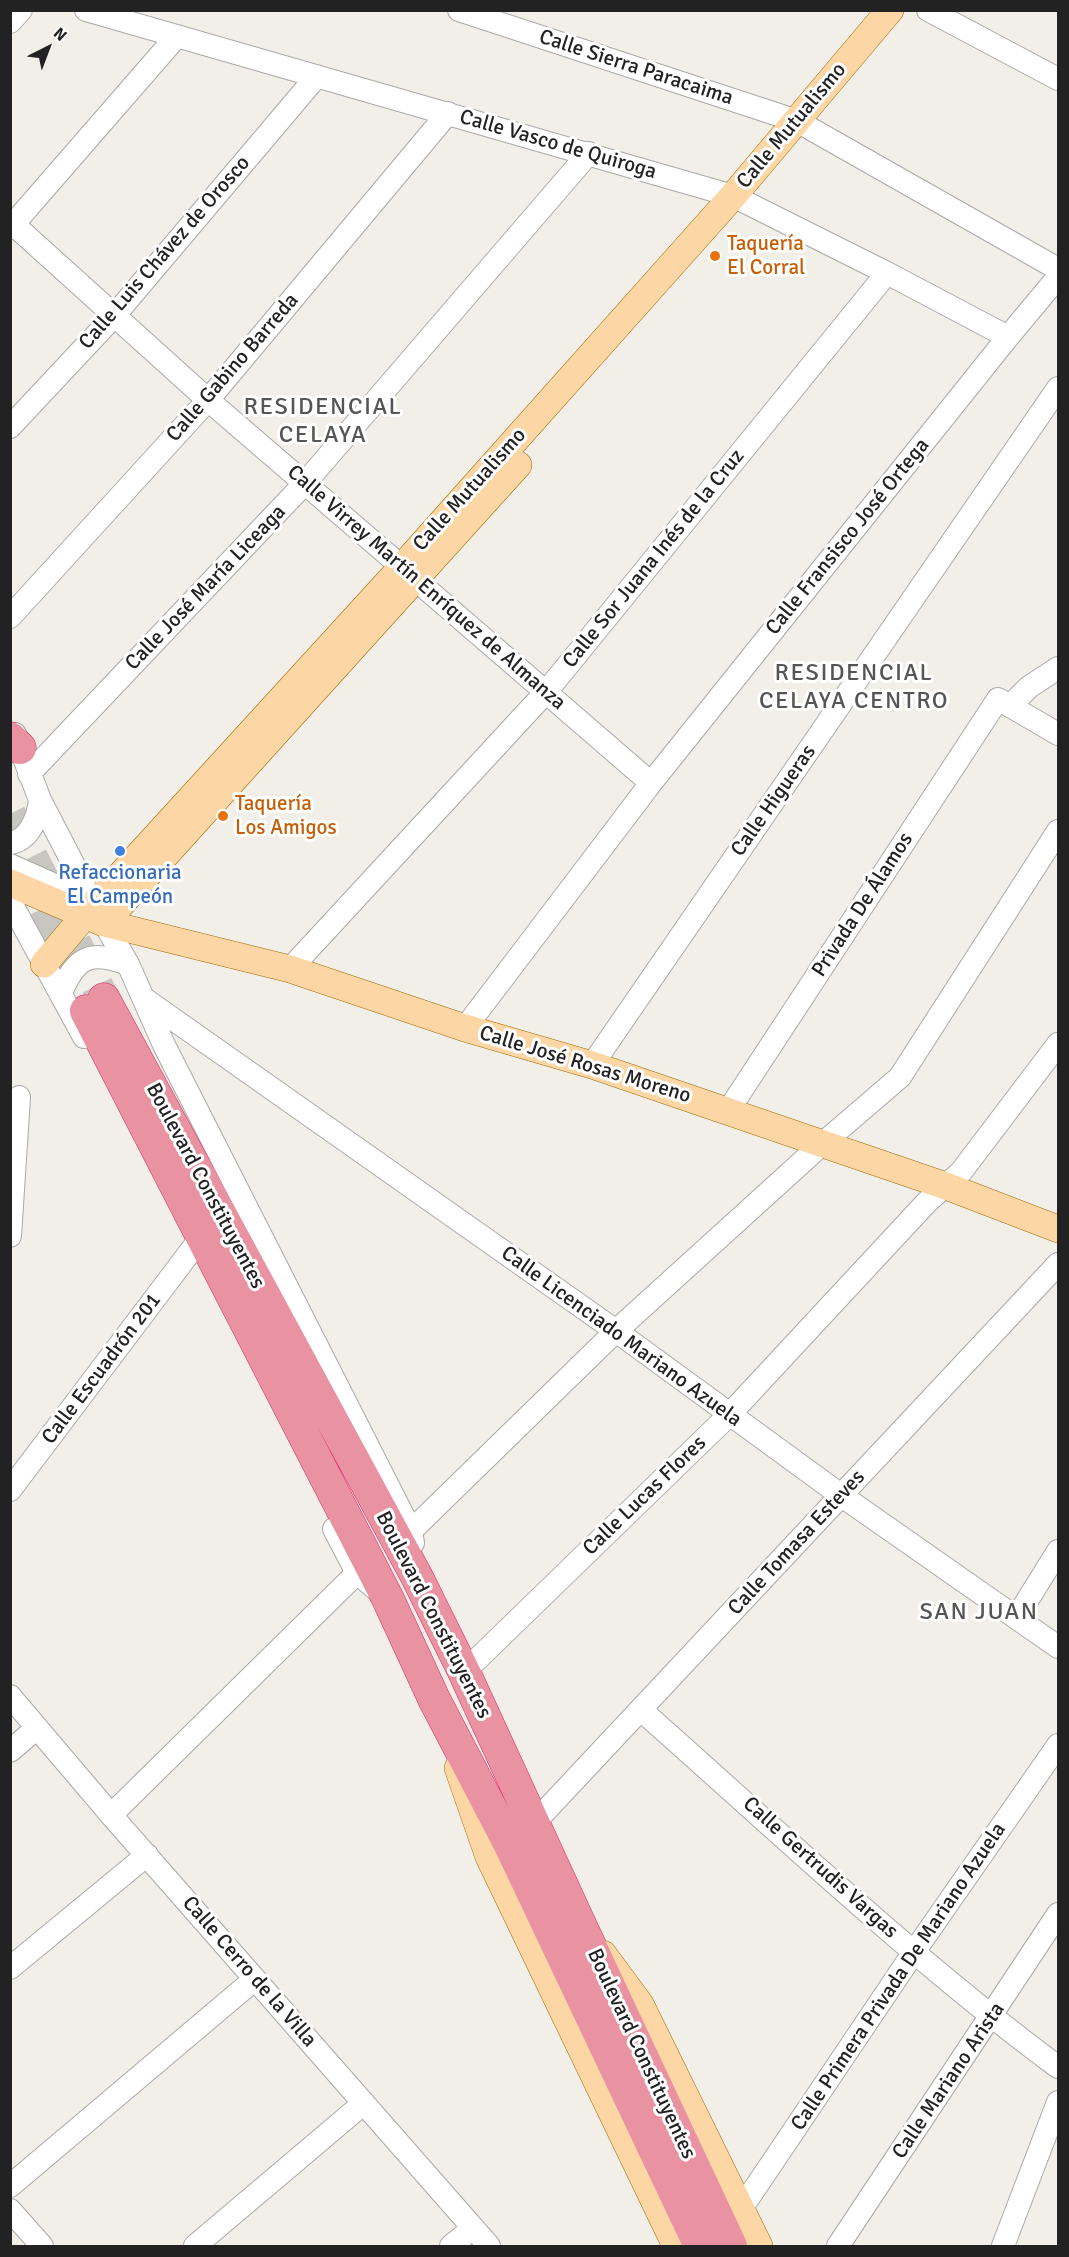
<!DOCTYPE html>
<html>
<head>
<meta charset="utf-8">
<style>
	body { margin:0 }
	#map { position:relative; width:1069px; height:2257px; overflow:hidden; background:#f2efe9; font-family:Signika,sans-serif }
	canvas { display:block }
	.frame { position:absolute; inset:0; border:12px solid #222; pointer-events:none }
	.north { position:absolute; left:18px; top:18px; width:60px; height:60px; -webkit-text-stroke:4px #fff; paint-order:stroke; rotate:42deg; font-size:16px; font-weight:700; line-height:24px; text-align:center; color:#222 }
	.north::after { content:''; display:block; margin:auto; width:21px; height:27px; background:#222; clip-path:polygon(50% 0,100% 100%,50% 72%,0 100%) }
</style>
</head>
<body>
<div id="map">
<canvas width="1069" height="2257"></canvas>
<div class="frame"></div>
<div class="north">N</div>
</div>
<script>
const g = document.querySelector('canvas').getContext('2d');
g.lineJoin = 'round';
function strokePath(path, color, width, dash) {
  g.strokeStyle = color;
  g.lineWidth = width;
  g.lineCap = dash ? 'butt' : 'round';
  g.setLineDash(dash || []);
  g.stroke(path);
}
function drawText(font, color, halo, rows, align = 'center') {
  g.font = font + ' Signika,sans-serif';
  g.lineWidth = 6;
  g.setLineDash([]);
  g.textBaseline = 'middle';
  g.strokeStyle = halo;
  g.fillStyle = color;
  for (const [text, x, y, turn = 0] of rows) {
    g.save();
    g.translate(x, y);
    g.rotate((+turn || 0) * Math.PI / 180);
    g.textAlign = isNaN(turn) ? turn : align;
    if (halo) g.strokeText(text, 0, 0);
    g.fillText(text, 0, 0);
    g.restore();
  }
}
strokePath(new Path2D(`
	M10,814l94,185
	M12,870l56,105`), '#c8c6c1', 32, [32, 16]);
const minor = new Path2D(`
	M86,10l647,186 154,77 121,64
	M459,10l338,111 261,148
	M928,10l130,69
	M10,22l11,-12
	M13,224l195,176 194,167
	M10,228l167,-192
	M10,427l104,-111 203,-240
	M416,580l235,203
	M10,617l198,-217 240,-287
	M1010,706l19,-19 29,-19
	M15,734l25,66 64,123 24,41 36,81 247,486 2,12
	M29,774l276,-291 284,-330
	M10,843c20,-3 28,-26 30,-43
	M10,865l85,38
	M10,901l74,136
	M290,969l256,-277 341,-419
	M61,993c15,-37 30,-43 67,-29
	M146,1000l470,331 226,165 216,151
	M465,1028l186,-245 357,-446 50,-60
	M592,1065l466,-677
	M728,1111l270,-412 60,35
	M10,1236l9,-139
	M10,1490l183,-242
	M334,1529l23,44 24,20
	M411,1531l205,-200 206,-187 78,-67 158,-246
	M1017,1617l41,-66
	M464,1672l265,-257 198,-213 34,-30 97,-128
	M10,1696l101,119 378,431
	M641,1710c137,121 270,248 417,357
	M10,1751l27,-23
	M111,1815l246,-242
	M535,1822l523,-558
	M10,1968l137,-113
	M10,2186l245,-207
	M741,2209l173,-257 144,-207
	M10,2210l32,36
	M195,2246l169,-143
	M451,2246l22,-18
	M838,2246l220,-332
	M1003,2246l55,-144`);
const major = new Path2D(`
	M10,883l94,40 186,46 175,59 127,37 354,121 112,43
	M104,923l414,-458
	M44,964l51,-61 307,-336 331,-371 157,-186
	M458,1768l31,89 187,389
	M603,1954l37,50 119,242`);
const highway = new Path2D(`
	M10,738l10,10
	M104,999l313,578 47,95 114,248 153,326
	M86,1011l302,588 46,100 74,142 192,405`);
strokePath(minor, '#a9a9a9', 24);
strokePath(major, '#a06b00', 28);
strokePath(highway, '#dc2a67', 33);
strokePath(minor, '#fff', 22);
strokePath(major, '#fcd6a4', 27);
strokePath(highway, '#e892a2', 32);
for (const [x, y, r, color] of [
	[715,256,6,"#e8710a"],
	[223,816,6,"#e8710a"],
	[120,851,6,"#3f7fe0"]
]) {
  const dot = new Path2D();
  dot.arc(x, y, r, 0, 2 * Math.PI);
  g.fillStyle = color;
  g.fill(dot);
  strokePath(dot, '#fff', 2);
}
drawText('21px', '#222', '#fff', [
	["Calle Sierra Paracaima",636,68,18],
	["Calle Mutualismo",792,126,-50],
	["Calle Vasco de Quiroga",558,145,16],
	["Calle Luis Chávez de Orosco",165,253,-49],
	["Calle Gabino Barreda",233,368,-49],
	["Calle Mutualismo",470,490,-48],
	["Calle Fransisco José Ortega",848,537,-51],
	["Calle Sor Juana Inés de la Cruz",654,559,-51],
	["Calle José María Liceaga",206,588,-46],
	["Calle Virrey Martín Enríquez de Almanza",426,588,41],
	["Calle Higueras",774,801,-55],
	["Privada De Álamos",863,905,-57],
	["Calle José Rosas Moreno",585,1065,17],
	["Boulevard Constituyentes",205,1186,62],
	["Calle Licenciado Mariano Azuela",621,1337,36],
	["Calle Escuadrón 201",102,1369,-53],
	["Calle Lucas Flores",645,1496,-44],
	["Calle Tomasa Esteves",797,1543,-47],
	["Boulevard Constituyentes",433,1615,63],
	["Calle Gertrudis Vargas",820,1868,42],
	["Calle Cerro de la Villa",249,1972,49],
	["Calle Primera Privada De Mariano Azuela",899,1977,-56],
	["Boulevard Constituyentes",641,2054,65],
	["Calle Mariano Arista",949,2081,-56]
]);
drawText('21px', '#c56008', '#fff', [
	["Taquería",727,244],
	["El Corral",727,268],
	["Taquería",235,804],
	["Los Amigos",235,828]
], 'left');
drawText('21px', '#366cbe', '#fff', [
	["Refaccionaria",120,873],
	["El Campeón",120,897]
]);
g.letterSpacing = '1.5px';
drawText('24px', '#555', '#fff', [
	["RESIDENCIAL",323,408],
	["CELAYA",323,436],
	["RESIDENCIAL",854,674],
	["CELAYA CENTRO",854,702],
	["SAN JUAN",979,1613]
]);
g.letterSpacing = '0px';
</script>
</body>
</html>
